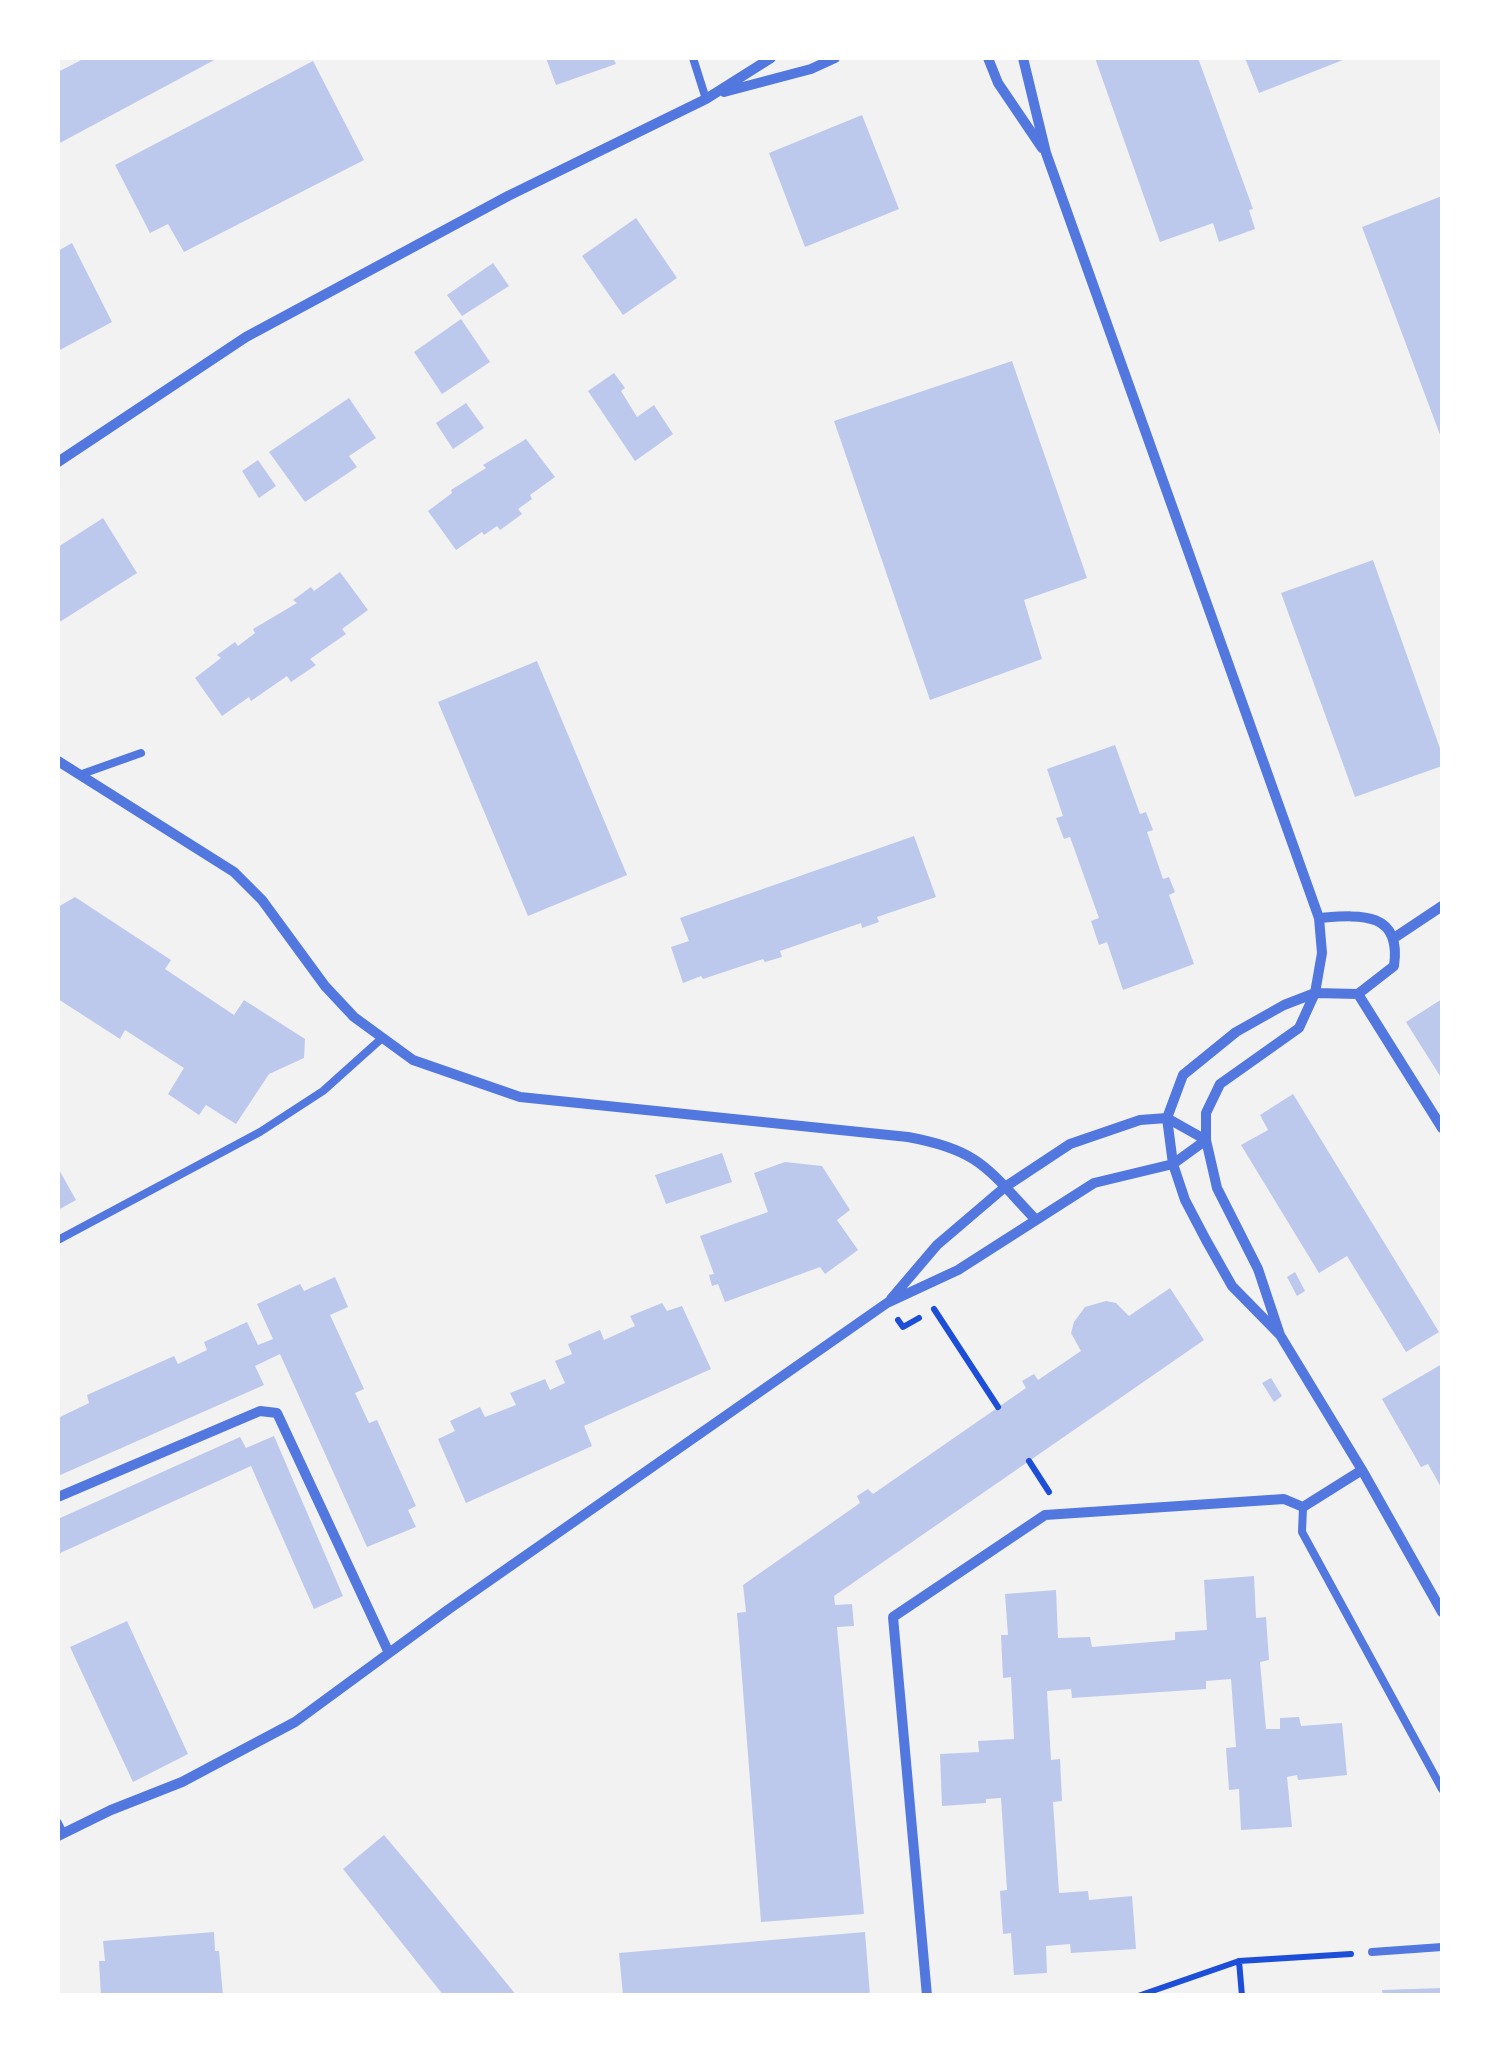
<!DOCTYPE html>
<html>
<head>
<meta charset="utf-8">
<style>
	body { margin:0 }
	#map { position:relative; width:1500px; height:2053px; overflow:hidden; background:#f2f2f2; font-family:"Open Sans",sans-serif }
	canvas { display:block }
	.frame { position:absolute; inset:0; border:60px solid #fff; pointer-events:none }
</style>
</head>
<body>
<div id="map">
<canvas width="1500" height="2053"></canvas>
<div class="frame"></div>
</div>
<script>
const g = document.querySelector('canvas').getContext('2d');
g.lineJoin = 'round';
function fillPath(path, color) {
  g.fillStyle = color;
  g.fill(path, 'evenodd');
}
function strokePath(path, color, width, dash) {
  g.strokeStyle = color;
  g.lineWidth = width;
  g.lineCap = dash ? 'butt' : 'round';
  g.setLineDash(dash || []);
  g.stroke(path);
}
fillPath(new Path2D(`
	M85,58h133l-160,86v-72z
	M546,58h67l3,6 -60,21z
	M1095,58h103l55,151 -4,1 6,19 -36,13 -6,-19 -53,19z
	M1245,58h103l-89,35z
	M313,61l51,99 -180,92 -16,-28 -18,9 -35,-68z
	M862,115l37,94 -94,38 -36,-94z
	M1442,196v244l-80,-213z
	M636,218l41,60 -54,37 -41,-59z
	M72,243l40,79 -54,29v-100z
	M493,263l16,23 -47,30 -15,-21z
	M461,319l29,43 -48,32 -28,-42z
	M1012,361l75,217 -63,22 18,59 -112,41 -96,-279z
	M614,373l11,15 -4,3 16,26 17,-12 19,29 -38,27 -47,-70z
	M349,398l27,40 -27,18 8,11 -52,35 -36,-50z
	M466,403l18,25 -31,21 -17,-26z
	M526,439l29,38 -25,18 2,4 -14,10 4,5 -22,16 -3,-4 -13,9 -2,-3 -26,18 -28,-39 24,-18 -1,-3 35,-22 -3,-3z
	M258,460l18,26 -17,12 -17,-27z
	M103,518l34,55 -79,50v-76z
	M1373,560l69,194v12l-87,31 -74,-204z
	M340,572l28,38 -26,19 4,5 -36,25 6,6 -25,17 -4,-6 -36,25 -2,-4 -27,19 -27,-38 26,-20 -4,-3 18,-13 3,4 17,-13 -2,-4 44,-26 -4,-3 18,-13 3,4z
	M537,661l90,214 -99,41 -90,-214z
	M1115,745l25,69 6,-2 7,18 -6,2 16,47 6,-2 6,15 -6,3 25,69 -71,26 -16,-48 -8,3 -8,-24 8,-3 -29,-81 -6,2 -8,-21 7,-2 -16,-47z
	M914,836l22,61 -59,20 2,5 -17,6 -1,-5 -81,28 2,6 -17,5 -2,-3 -60,20 -2,-3 -18,7 -12,-36 18,-6 -9,-23z
	M75,897l96,63 -6,9 69,46 10,-15 61,39 -1,19 -35,16 -33,50 -30,-19 -7,10 -31,-21 16,-26 -59,-38 -5,9 -62,-40v-92z
	M1442,999v75l-2,2 -34,-54z
	M1293,1094l146,238 -33,20 -59,-96 -28,17 -78,-128 27,-15 -8,-15z
	M722,1153l10,29 -66,22 -11,-29z
	M785,1162l37,4 28,44 -13,10 21,30 -33,24 -5,-7 -95,35 -7,-18 -6,2 -3,-11 5,-1 -14,-38 68,-24 -14,-39z
	M58,1168l18,32 -18,10z
	M1295,1272l10,19 -8,5 -10,-19z
	M335,1277l13,30 -18,8 34,74 -9,4 14,30 8,-3 39,86 -8,4 8,17 -49,20 -87,-193 -25,12 9,19 -206,91v-58l31,-15 -2,-8 87,-39 4,8 29,-14 -3,-8 43,-20 11,23 15,-6 -16,-35 43,-20 4,7z
	M1170,1288l34,52 -370,256 1,9 17,-1 2,22 -17,1 27,287 -103,8 -24,-309 9,-1 -3,-27 117,-82 -3,-7 11,-7 5,5 153,-106 -4,-7 12,-7 4,6 43,-29 -10,-18 3,-11 11,-15 21,-6 10,2 13,13z
	M662,1303l5,8 15,-5 29,63 -127,57 8,20 -126,57 -28,-64 17,-8 -5,-10 30,-14 5,10 31,-12 -6,-12 35,-14 5,11 15,-7 -10,-22 17,-7 -4,-10 32,-14 4,10 31,-14 -5,-10z
	M1442,1364v125l-14,-25 -7,3 -39,-68z
	M1271,1378l11,18 -8,6 -12,-19z
	M274,1436l69,160 -29,13 -63,-143 -193,88v-35l182,-82 6,11z
	M1254,1576l2,42 10,-1 3,43 -9,2 6,67h14v-11l19,-1 2,9 41,-3 5,52 -49,5 -1,-5 -10,2 5,50 -51,3 -2,-41 -10,1 -3,-42 10,-1 -5,-68 -25,2v8l-134,9 -1,-9 -24,2 4,69 9,-1 2,42 -9,1 6,91 29,-2 1,9 43,-4 4,53 -65,4 -1,-9 -24,2 1,27 -33,2 -3,-42 -8,1 -3,-43 7,-1 -6,-92 -15,1v4l-44,3 -2,-52 39,-2 -1,-11 36,-2 -3,-62 -8,1 -2,-43h7l-3,-41 51,-4 2,48 32,-1 2,10 83,-7v-8l32,-2 -3,-50z
	M127,1621l61,133 -55,28 -63,-135z
	M384,1835l48,57 85,104h-73l-101,-127z
	M214,1932l1,19h4l4,45h-122l-2,-35h6l-2,-20z
	M865,1932l5,64h-247l-4,-43z
	M1442,1988v8h-59l-1,-6z`), '#bdc9ec');
strokePath(new Path2D(`
	M934,1309l64,98
	M898,1320l5,7 16,-9
	M1029,1461l20,31
	M1239,1961l3,35
	M1138,1996l101,-35 112,-7`), '#1d4ed8', 6);
strokePath(new Path2D(`
	M693,58l13,41
	M82,774l59,-21
	M58,1240l202,-108 63,-41 58,-52
	M1303,1507l-1,25 140,257
	M58,1823l5,10
	M1372,1952l70,-5`), '#5277de', 8);
strokePath(new Path2D(`
	M988,58l10,25 44,65
	M1023,58l23,95 273,765 3,35 -7,40 -16,35 -79,56 -14,29v27l11,48 41,81 22,66
	M724,92l87,-23 24,-11
	M58,462l188,-125 262,-141 198,-97 65,-41
	M58,761l176,111 28,28 63,86 29,31 59,43 107,37 388,40c71,13 79,31 127,82
	M1319,918c40,-3 83,-8 75,48l-36,28 -43,-1 -31,12 -48,27 -53,43 -16,43 6,46 12,36 21,40 26,46 48,49 82,135 80,142
	M1394,938l48,-32
	M1358,994l84,134
	M891,1299l46,-54 68,-58 65,-43 70,-24 27,-2 39,22
	M58,1497l202,-86 17,2 112,240
	M58,1836l53,-26 71,-28 113,-60 154,-113 438,-306 71,-33 136,-87 79,-19 33,-24
	M927,1996l-34,-379 152,-102 239,-16 19,8 59,-37`), '#5277de', 10);
</script>
</body>
</html>
